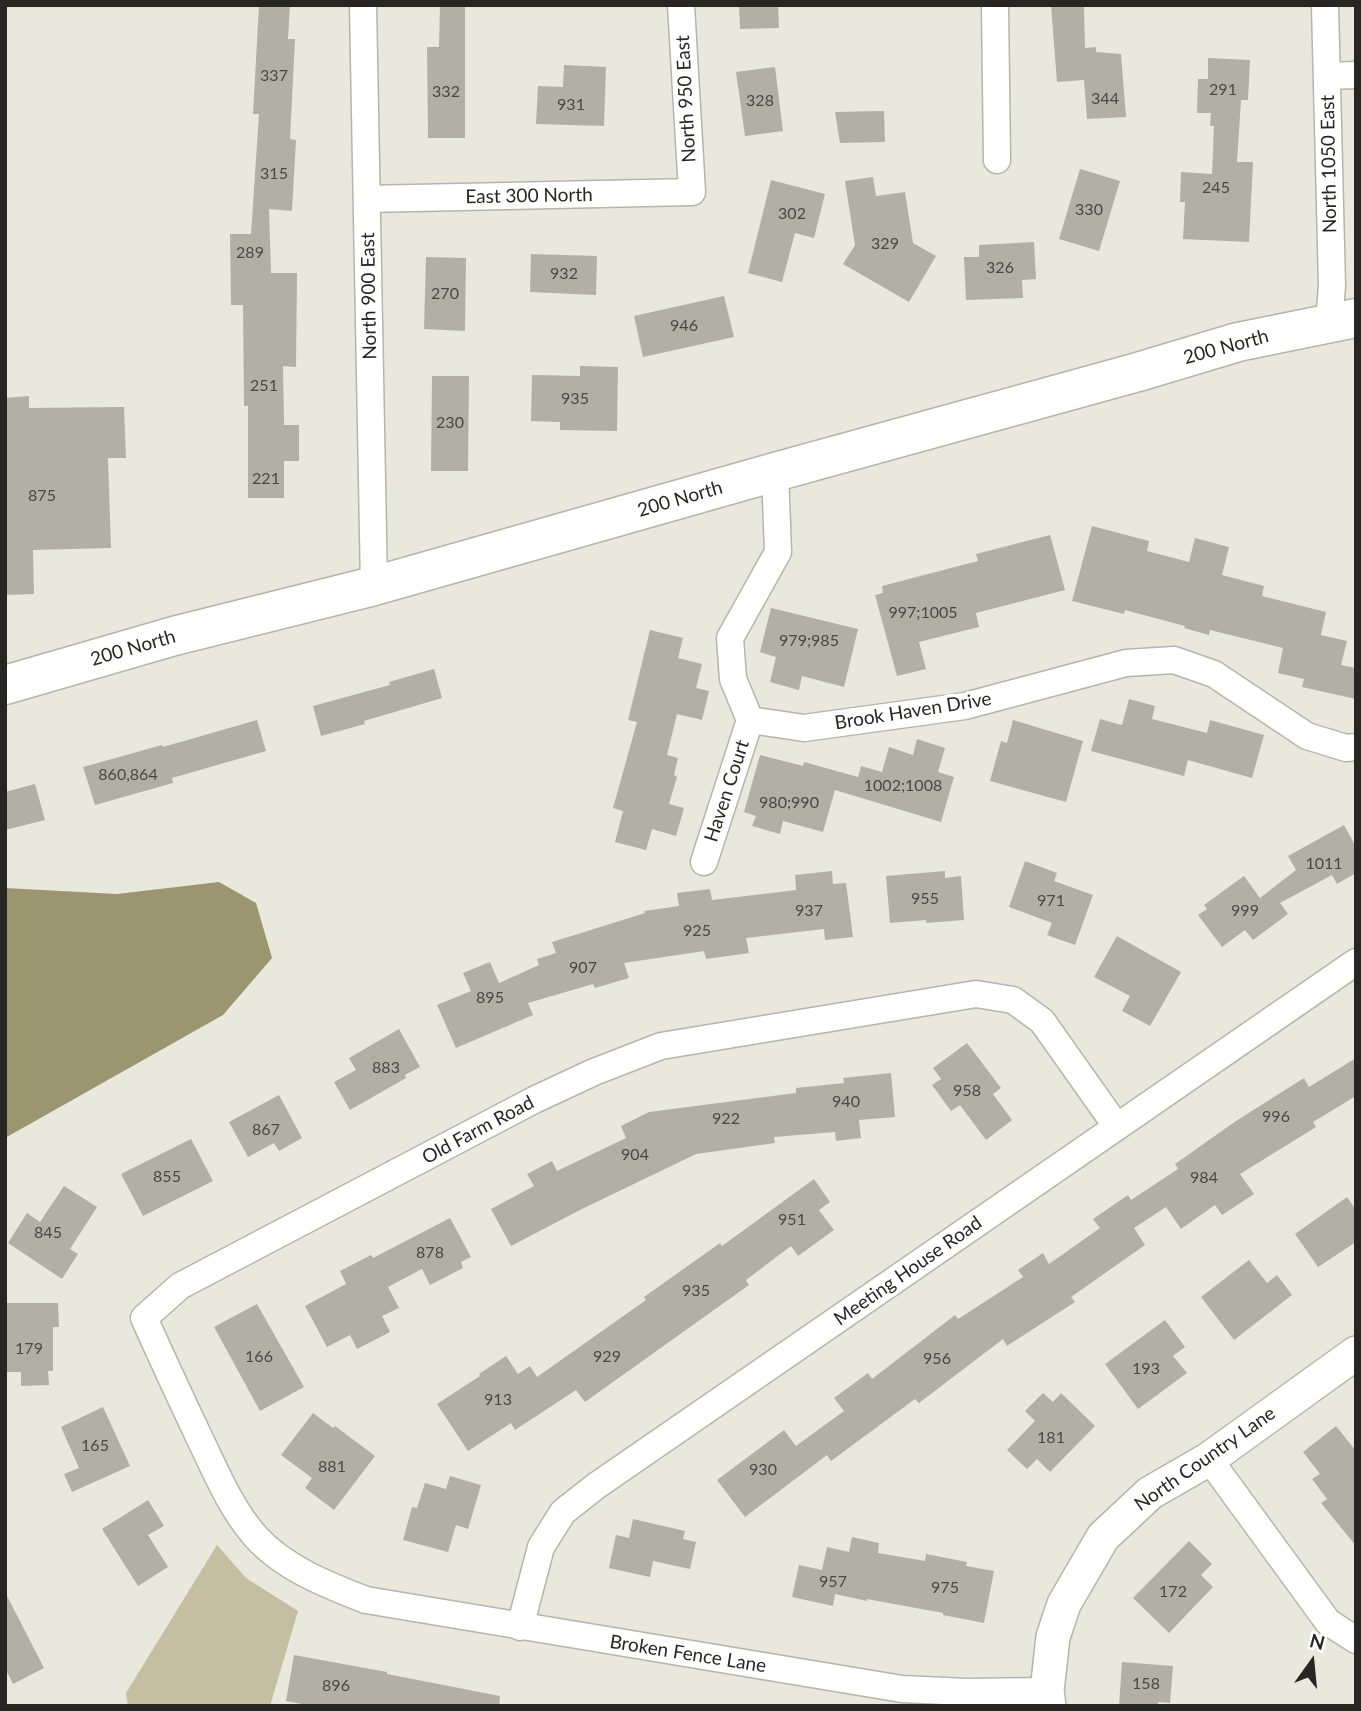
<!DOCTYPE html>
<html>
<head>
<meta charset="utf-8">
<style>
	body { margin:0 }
	#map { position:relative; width:1361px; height:1711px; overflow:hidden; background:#e9e8dc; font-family:Lato,sans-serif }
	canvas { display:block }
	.frame { position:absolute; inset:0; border:7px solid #272622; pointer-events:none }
	.north { position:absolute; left:1277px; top:1627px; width:70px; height:70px; -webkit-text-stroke:5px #fff; paint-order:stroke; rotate:15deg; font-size:19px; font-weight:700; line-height:28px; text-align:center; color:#272622 }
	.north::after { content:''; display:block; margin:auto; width:24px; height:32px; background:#272622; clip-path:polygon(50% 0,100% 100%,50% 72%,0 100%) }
</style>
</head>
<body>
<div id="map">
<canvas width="1361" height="1711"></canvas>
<div class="frame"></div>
<div class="north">N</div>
</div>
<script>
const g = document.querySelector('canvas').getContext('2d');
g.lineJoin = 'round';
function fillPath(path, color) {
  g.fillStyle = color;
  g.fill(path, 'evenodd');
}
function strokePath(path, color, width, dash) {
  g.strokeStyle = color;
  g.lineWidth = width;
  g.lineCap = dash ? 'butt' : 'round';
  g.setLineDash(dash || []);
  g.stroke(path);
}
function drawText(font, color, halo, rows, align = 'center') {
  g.font = font + ' Lato,sans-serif';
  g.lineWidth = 7;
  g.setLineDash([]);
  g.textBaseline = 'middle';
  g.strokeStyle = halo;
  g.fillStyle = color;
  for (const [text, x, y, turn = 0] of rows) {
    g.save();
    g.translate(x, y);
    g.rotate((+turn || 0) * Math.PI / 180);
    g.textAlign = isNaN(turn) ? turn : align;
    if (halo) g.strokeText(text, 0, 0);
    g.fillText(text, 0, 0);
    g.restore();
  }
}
fillPath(new Path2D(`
	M217,1545l29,33 52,33 -28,95h-142l-2,-13z`), '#c3bfa0');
fillPath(new Path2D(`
	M219,882l37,21 16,55 -49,57 -218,123v-250l112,6z`), '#9b966f');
fillPath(new Path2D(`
	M259,5h31l-2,34h7l-5,100 6,1 -4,71 -23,-2 2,64h26l-1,94 -13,-1 1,59h15v36h-15v37h-36v-92h-4l-1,-101h-12l-1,-71h21l8,-120h-6z
	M440,5h25v133h-37l-1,-91h12z
	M739,5h39l1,23 -39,1z
	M1051,5h33l1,43 11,-1v5l25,2 5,63 -39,2 -3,-39 -27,2z
	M1208,58l42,2 -2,40h-7l-4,62h16l-4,80 -66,-3 2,-37h-5l1,-30 31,2 2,-48h-4l1,-13h-14l1,-34h10z
	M564,65l42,2 -2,59 -68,-2 2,-38 25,1z
	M775,67l8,64 -38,5 -9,-64z
	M884,111l1,31 -45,1 -5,-31z
	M1080,169l40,12 -21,70 -40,-12z
	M873,177l3,19 29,-4 8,51 23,13 -27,46 -66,-38 12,-19 -10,-64z
	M771,180l54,14 -11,44 -19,-5 -13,49 -34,-9z
	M1034,242l2,37 -14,1 1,18 -57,2 -2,-43h15v-12z
	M531,254l66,2 -1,39 -66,-3z
	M426,257l40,1 -1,73 -41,-2z
	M724,296l10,41 -91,20 -9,-41z
	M580,366l38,1 -1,64 -57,-1v-8l-29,-1 1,-46 48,1z
	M432,376h37l-1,95h-37z
	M29,396v12l95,-1 2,51h-18l3,90 -78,2 1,44 -29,1v-197z
	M1092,526l57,15 -2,10 42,11 6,-24 34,9 -7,28 42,11 -2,10 64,16 -5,23 26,6 -6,24 15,3v31l-54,-12 2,-8 -26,-6 5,-25 -73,-18 -1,5 -25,-7 1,-2 -60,-16 -1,4 -52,-13z
	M1050,535l15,55 -89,23 3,14 -60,15 7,27 -29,7 -22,-81 8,-2 -1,-7 96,-25 -2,-7z
	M771,608l87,21 -14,58 -42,-11 -3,14 -29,-8 6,-25 -16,-5z
	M650,630l33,8 -5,20 24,6 -6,24 13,3 -7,29 -25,-6 -10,41 11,3 -4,17 3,2 -8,27 15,4 -8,28 -24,-7 -6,21 -31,-8 8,-31 -10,-3 24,-86 -9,-2z
	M434,669l8,29 -78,23 1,3 -44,12 -8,-30 77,-21 -1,-3z
	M1129,699l26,7 -3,13 55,14 3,-13 54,15 -12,43 -64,-18 -4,16 -93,-25 9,-32 22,6z
	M257,720l9,31 -94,27 1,5 -78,22 -12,-38 79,-22 1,2z
	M1013,720l70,21 -17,61 -76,-21 11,-40 6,2z
	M917,739l28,9 -7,24 16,5 -13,45 -106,-32 -12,42 -40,-11 -3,13 -28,-8 4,-10 -12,-4 16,-57 43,11 1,-4 54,15 3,-11 21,6 7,-25 24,8z
	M35,784l10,36 -40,10v-38z
	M1344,825l12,22v26l-19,11 -5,-9 -52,28 8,11 -35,26 -8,-10 -23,17 -24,-32 9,-6 -3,-4 40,-29 16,22 36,-28 -8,-14z
	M1025,861l32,12 -3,8 39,14 -18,50 -28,-10 5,-12 -43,-16z
	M832,871l1,13 13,-1 7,54 -28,3 -1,-11 -78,9 3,15 -43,6 -2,-8 -80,12 5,15 -34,10 -2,-4 -65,19 5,12 -77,33 -19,-43 34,-14 -8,-18 27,-11 9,21 40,-18 -2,-6 19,-6 -4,-11 93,-29 -1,-2 35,-5 -2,-13 33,-4 2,11 84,-10 -1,-15z
	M945,871v7l16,-2 3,44 -38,3v-3l-36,3 -4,-47z
	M1117,936l64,36 -31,54 -28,-15 8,-15 -36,-19z
	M399,1029l21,38 -15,8 1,3 -56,32 -16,-28 22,-12 -7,-12z
	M967,1043l34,45 -8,6 19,26 -26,20 -26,-35 -9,6 -19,-26 9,-6 -8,-11z
	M1356,1058v38l-43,26 3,5 -76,47 14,20 -32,21 -7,-10 -34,24 -15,-22 -32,21 11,17 -74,52 4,5 -68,44 -4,-7 -84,64 -4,-4 -84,62 -4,-6 -82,62 -28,-37 67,-50 12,16 48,-35 -10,-13 34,-25 4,6 83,-64 3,4 65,-42 -5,-7 25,-17 6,11 51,-36 -7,-9 35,-24 3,5 47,-31 -3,-5 61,-43 68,-43 5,9z
	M891,1073l4,44 -36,3 2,18 -25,3 -1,-9 -61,5 1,6 -79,11 -114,55 -71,37 -20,-37 43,-23 -7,-12 25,-13 5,10 69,-33 -5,-12 28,-14 147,-19v-5l48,-5 -1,-5z
	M279,1095l23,43 -23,13 -5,-8 -26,14 -19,-35z
	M191,1139l22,42 -70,35 -22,-42z
	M814,1179l16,23 -11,8 15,20 -36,26 -7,-10 -45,34 3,5 -164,117 -9,-12 -61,40 -4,-7 -43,28 -31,-47 43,-28 -1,-2 27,-18 12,18 12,-8 7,11 109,-77 -2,-3 76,-54 2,3z
	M64,1186l33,21 -27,42 8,5 -16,25 -54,-36 19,-30 13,9z
	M1347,1197l9,13v32l-38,25 -23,-33z
	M450,1218l21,39 -10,5 2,6 -33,17 -8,-16 -34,18 11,21 -17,8 8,16 -33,17 -7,-14 -23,12 -22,-41 41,-22 -6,-13 31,-16 2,3z
	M1249,1260l18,23 10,-8 15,20 -58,45 -33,-43z
	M5,1303h53l1,24h-6v44h-5l1,14 -28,1v-14h-16z
	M257,1304l47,83 -44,24 -46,-84z
	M1165,1320l20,27 -12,9 14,17 -49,36 -33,-45z
	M1043,1393l10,9 8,-9 34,33 -45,46 -13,-13 -10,10 -20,-19 28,-29 -10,-10z
	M103,1407l27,59 -58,26 -8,-18 15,-6 -18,-41z
	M313,1413l20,15 2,-2 40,30 -41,54 -29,-22 7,-10 -31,-23z
	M1336,1426l20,25v95l-35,-43 6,-4 -15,-20 8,-5 -17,-22z
	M450,1476l31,9 -13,44 -12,-4 -8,27 -45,-12 9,-33 5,1 8,-25 21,6z
	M148,1500l16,26 -16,9 20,32 -30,19 -36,-57z
	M633,1519l52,12 -2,8 13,3 -6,27 -37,-8 -3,16 -41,-9 7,-33 13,3z
	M852,1537l27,6 -1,10 47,8 1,-7 41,8 -1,4 28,5 -10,52 -41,-8v-2l-76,-14v2l-32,-7 -2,12 -41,-9 7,-32 23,5 5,-23 22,5z
	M1189,1541l23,23 -11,11 12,12 -44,46 -36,-35z
	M5,1592l39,76 -31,16 -8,-16z
	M294,1655l93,17v2l113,22 -1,10h-187l-26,-5z
	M1122,1662l51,4 -3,37 -12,-1v4h-39z`), '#b2b0a5');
const minor = new Path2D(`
	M363,5l11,581
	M995,5l2,155
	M1325,5l7,281 -3,36
	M1327,76l29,-1
	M367,199l325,-7 -11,-187
	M775,472l3,80 -48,86 3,41 17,41 54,8 161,-22 161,-43 48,-3 40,14 93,62 39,12 10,-1
	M704,862l46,-142
	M1209,1459l119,163 28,18
	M520,1627l21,-80 22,-35 33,-26 760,-524
	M1047,1691l-80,1 -65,-3 -536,-89c-39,-15 -82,-32 -110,-63 -25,-28 -40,-65 -56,-98 -19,-40 -38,-81 -56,-121l36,-32 354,-186 60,-28 67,-26 315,-52 37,6 29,21 75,106`);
const tertiary = new Path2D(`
	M1049,1706l-2,-15 6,-54 11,-33 39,-67 47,-44 59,-34 147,-106`);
const primary = new Path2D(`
	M5,685l169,-49 200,-50 401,-114 363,-100 100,-30 118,-24`);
strokePath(minor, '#b6b5a9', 29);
strokePath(tertiary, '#b6b5a9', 36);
strokePath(primary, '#b6b5a9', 41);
strokePath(minor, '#fff', 26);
strokePath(tertiary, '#fff', 33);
strokePath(primary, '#fff', 38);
drawText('16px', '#4a4843', null, [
	["337",274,76],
	["291",1223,90],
	["332",446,92],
	["344",1105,99],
	["328",760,101],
	["931",571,105],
	["315",274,174],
	["245",1216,188],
	["330",1089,210],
	["302",792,214],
	["329",885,244],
	["289",250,253],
	["326",1000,268],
	["932",564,274],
	["270",445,294],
	["946",684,326],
	["251",264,386],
	["935",575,399],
	["230",450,423],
	["221",266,479],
	["875",42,496],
	["997;1005",923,613],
	["979;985",809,641],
	["860,864",128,775],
	["1002;1008",903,786],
	["980;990",789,803],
	["1011",1324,864],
	["955",925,899],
	["971",1051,901],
	["937",809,911],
	["999",1245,911],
	["925",697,931],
	["907",583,968],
	["895",490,998],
	["883",386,1068],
	["958",967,1091],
	["940",846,1102],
	["996",1276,1117],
	["922",726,1119],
	["867",266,1130],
	["904",635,1155],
	["855",167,1177],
	["984",1204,1178],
	["951",792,1220],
	["845",48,1233],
	["878",430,1253],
	["935",696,1291],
	["179",29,1349],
	["166",259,1357],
	["929",607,1357],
	["956",937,1359],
	["193",1146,1369],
	["913",498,1400],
	["181",1051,1438],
	["165",95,1446],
	["881",332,1467],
	["930",763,1470],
	["957",833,1582],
	["975",945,1588],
	["172",1173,1592],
	["158",1146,1684],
	["896",336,1686]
]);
drawText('19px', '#272622', '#fff', [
	["North 950 East",686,99,-93],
	["North 1050 East",1329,164,-91],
	["East 300 North",529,196,-1],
	["North 900 East",369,296,-91],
	["200 North",1226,347,-15],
	["200 North",680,499,-16],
	["200 North",133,648,-16],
	["Brook Haven Drive",913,711,-9],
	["Haven Court",727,791,-72],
	["Old Farm Road",478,1130,-28],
	["Meeting House Road",908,1271,-35],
	["North Country Lane",1205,1459,-35],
	["Broken Fence Lane",688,1654,9]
]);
</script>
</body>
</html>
